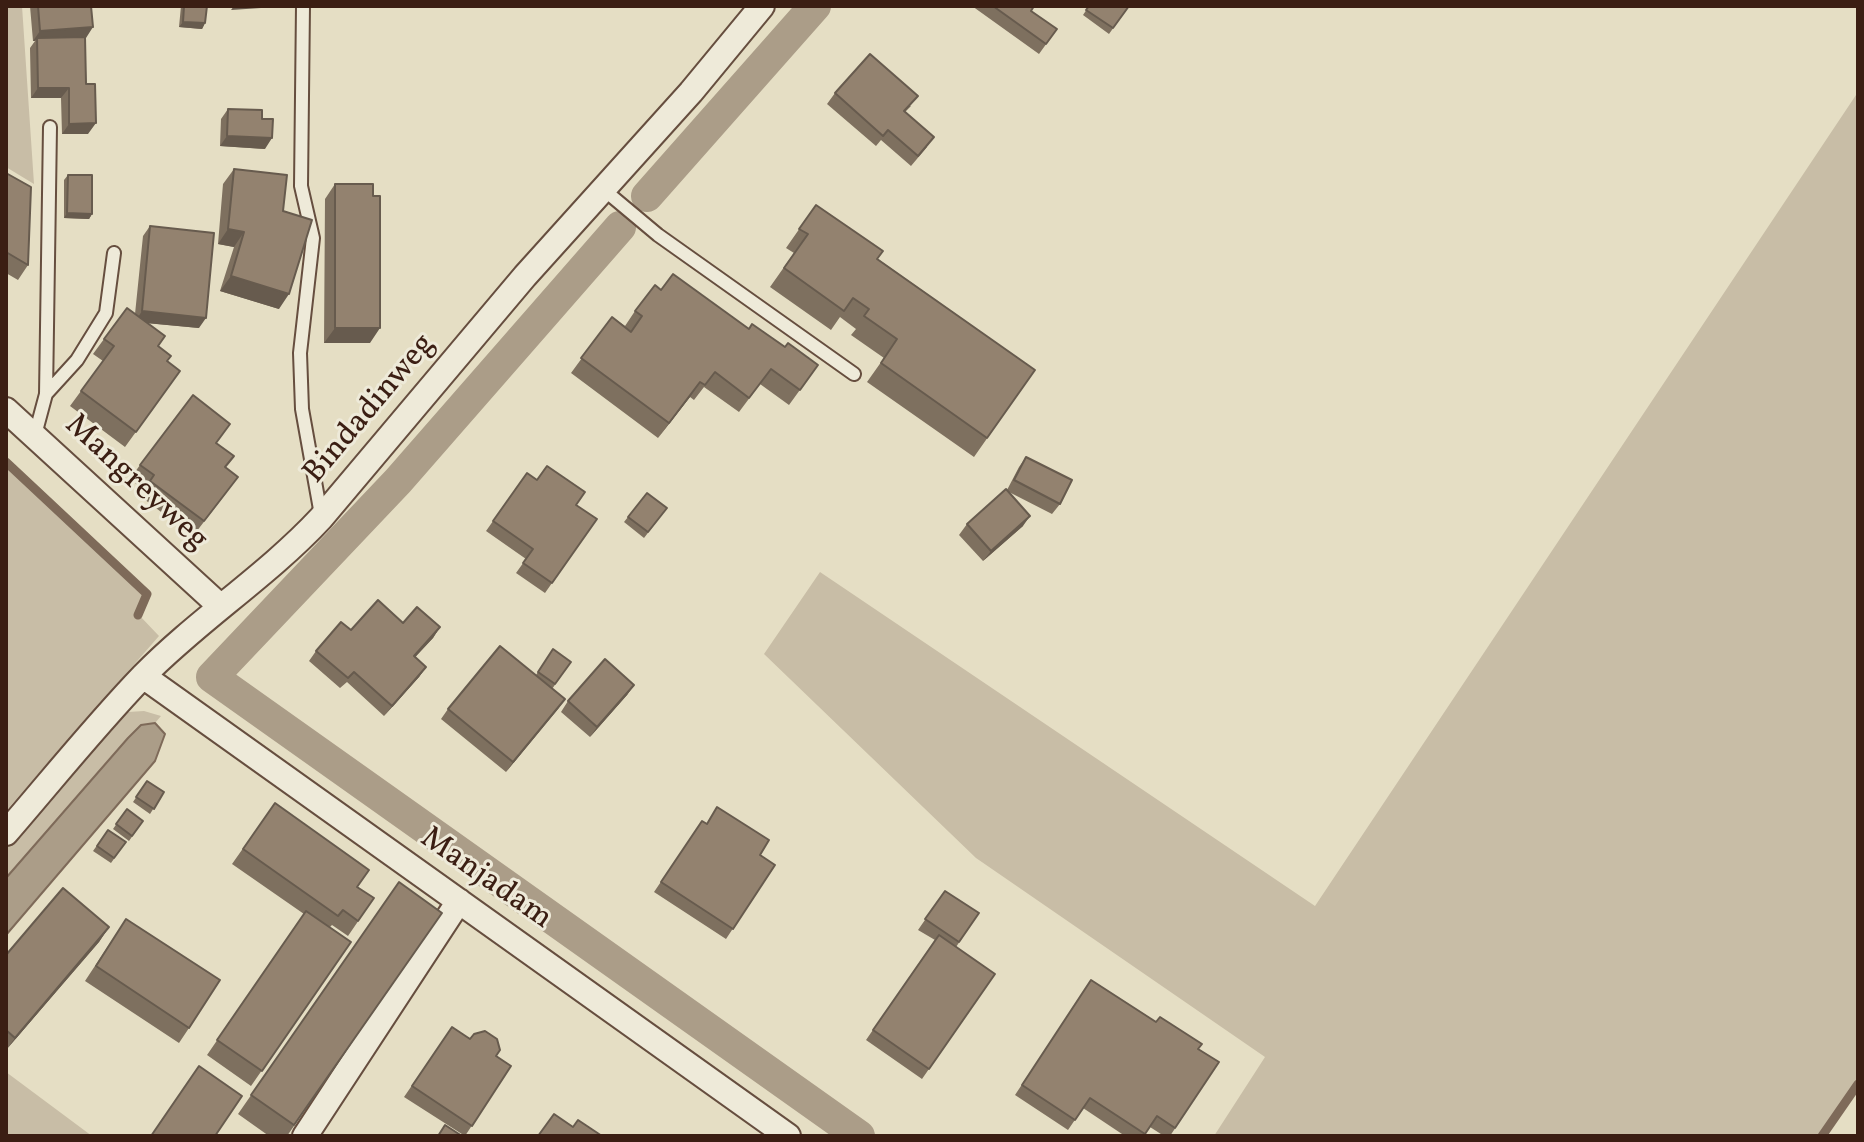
<!DOCTYPE html>
<html>
<head>
<meta charset="utf-8">
<style>
	body { margin:0 }
	#map { position:relative; width:1864px; height:1142px; overflow:hidden; background:#e5dec4; font-family:Vollkorn,serif }
	canvas { display:block }
	.frame { position:absolute; inset:0; border:8px solid #3b1e13; pointer-events:none }
</style>
</head>
<body>
<div id="map">
<canvas width="1864" height="1142"></canvas>
<div class="frame"></div>
</div>
<script>
const g = document.querySelector('canvas').getContext('2d');
g.lineJoin = 'round';
function fillPath(path, color) {
  g.fillStyle = color;
  g.fill(path, 'evenodd');
}
function strokePath(path, color, width, dash) {
  g.strokeStyle = color;
  g.lineWidth = width;
  g.lineCap = dash ? 'butt' : 'round';
  g.setLineDash(dash || []);
  g.stroke(path);
}
function drawText(font, color, halo, rows, align = 'center') {
  g.font = font + ' Vollkorn,serif';
  g.lineWidth = 6;
  g.setLineDash([]);
  g.textBaseline = 'middle';
  g.strokeStyle = halo;
  g.fillStyle = color;
  for (const [text, x, y, turn = 0] of rows) {
    g.save();
    g.translate(x, y);
    g.rotate((+turn || 0) * Math.PI / 180);
    g.textAlign = isNaN(turn) ? turn : align;
    if (halo) g.strokeText(text, 0, 0);
    g.fillText(text, 0, 0);
    g.restore();
  }
}
fillPath(new Path2D(`
	M6,6h16l12,178 -28,-17z
	M1858,92v992l-33,48 5,4h-616l51,-79 -289,-199 -212,-204 56,-82 495,334z
	M6,462l141,132 -8,21 20,21 -153,175z
	M144,711l17,5 -6,7 -14,2 -13,13 -122,140v-29l108,-125 14,-12z
	M6,1072l86,64h-86z`), '#c8bda6');
const water = new Path2D(`
	M155,723l10,11 -10,27 -149,174v-57l122,-140 13,-13z`);
fillPath(water, '#ab9d88');
strokePath(water, '#7e6a59', 2);
strokePath(new Path2D(`
	M6,462l141,132 -9,21
	M1822,1136l36,-52`), '#7e6a59', 9);
strokePath(new Path2D(`
	M647,196l168,-190
	M620,227l-222,254 -186,196 647,459`), '#ab9d88', 32);
const service = new Path2D(`
	M303,6l-2,180 12,52 -13,115 2,56 19,106
	M603,189l55,46 196,139
	M46,394l31,-34 29,-47 8,-60
	M35,435l11,-41 4,-267`);
const minor = new Path2D(`
	M6,410l214,196
	M143,676l645,460
	M6,833c45,-52 89,-107 137,-157 56,-57 124,-100 178,-158l204,-242 166,-184 71,-86
	M305,1136l154,-235`);
strokePath(service, '#664e3f', 16);
strokePath(minor, '#664e3f', 28);
strokePath(service, '#eeead9', 12);
strokePath(minor, '#eeead9', 24);
fillPath(new Path2D(`
	M30,6h61l-6,32 3,96h-26l-1,-36h-30l-1,-50 5,-7h-2z
	M181,6h26l-2,17 -3,6 -23,-2z
	M972,6h62l-3,5 26,18 -18,25z
	M1089,6h40l-20,28 -26,-19z
	M835,93l76,13 -6,6 22,35 -16,19 -30,-26 -5,6 -49,-42z
	M228,109l37,40 -45,-3 1,-27z
	M234,169l49,42 -4,98 -59,-18 14,-44 -16,-3 5,-60z
	M6,173l22,92 -10,15 -12,-7z
	M68,175l24,39 -3,5 -25,-1v-38z
	M335,184l35,159h-46l1,-144z
	M816,205l62,54 157,111 -61,87 -107,-75 17,-24 -33,-23 5,-6 -16,-12 -9,13 -61,-43 24,-34 -8,-5z
	M150,226l49,102 -52,-5 11,23 9,15 13,10 -55,76 -55,-41 33,-45 -10,-7 11,-15 31,-25 8,-78z
	M661,290l88,39 69,36 -29,40 -29,-21 -21,28 -35,-25 -10,13 -4,-3 -32,41 -87,-65 41,-56 13,9 10,-15z
	M216,443l10,25 1,24 -34,44 -53,-40 4,-6 -14,-11 10,-14z
	M1026,457l34,47 -8,10 -45,-23 16,35 -40,35 -24,-26 8,-11 40,-34 12,-23z
	M527,473l70,46 -52,74 -29,-20 10,-14 -40,-28z
	M647,493l20,15 -23,30 -20,-16z
	M403,623l37,4 -7,11 -18,19 11,10 -7,10 -35,39 -37,-34 -7,6 -31,-27 7,-10 35,-21z
	M553,649l18,13 -19,27 13,10 -59,73 -65,-53 7,-10 88,-34z
	M634,685l-7,10 -37,42 -29,-25 7,-11z
	M147,781l17,11 -14,22 -17,-12z
	M275,803l82,84 17,11 -26,38 -16,-11 -2,2 21,15 -100,144 -44,-31 97,-141 -72,-50z
	M127,809l16,12 -14,20 -16,-12z
	M702,821l58,34 15,10 -49,74 -72,-47z
	M108,830l18,12 -15,21 -18,-12z
	M399,882l43,31 -155,223h-18l-31,-22z
	M945,891l34,22 -23,34 39,27 -73,105 -56,-39 69,-100 -17,-10z
	M109,927l-10,15 -93,108v-95z
	M116,934l73,94 -10,15 -94,-62z
	M1091,980l128,82 -49,74h-6l-14,-9 -6,9h-19l-42,-28 -15,22 -53,-35z
	M452,1027l59,39 -46,70 -61,-39z`), '#7e705f');
fillPath(new Path2D(`
	M234,6h29l-2,2 -30,2z
	M183,22l22,1 -3,6 -23,-2z
	M93,27l-7,11 -49,3v-3l-2,3h-2l7,-10z
	M38,88h31l-8,10h-30z
	M96,123l-8,11h-26l7,-10z
	M227,136l45,2 -7,11 -45,-3z
	M67,213l25,1 -3,5 -25,-1z
	M228,229l16,3 -10,15 -16,-3z
	M231,276l58,18 -10,15 -59,-18z
	M142,311l64,7 -7,10 -64,-6z
	M335,328h45l-10,15h-46z
	M700,382l-10,15 -32,41 11,-15z
	M1030,516l-7,10 -40,35 8,-10z
	M440,627l-7,11 -26,28 7,-10z
	M426,667l-7,10 -35,39 8,-10z
	M634,685l-7,10 -37,42 7,-10z
	M565,699l-7,10 -52,63 7,-10z
	M109,927l-10,15 -93,108 9,-12z`), '#675b4e');
const building = new Path2D(`
	M38,6h53l2,21 -53,4z
	M184,6h23l-2,17 -22,-1z
	M993,6h41l-3,5 26,18 -11,15z
	M1089,6h40l-16,22 -27,-18z
	M85,37l1,47h9l1,39 -27,1v-36h-31l-1,-50z
	M870,54l48,42 -14,15 30,26 -16,19 -30,-26 -5,6 -48,-43z
	M228,109l34,1v9h11l-1,19 -45,-2z
	M234,169l53,6 -4,36 29,9 -23,74 -58,-18 13,-44 -16,-3z
	M6,173l25,14 -3,78 -22,-13z
	M68,175h24v39l-25,-1z
	M335,184h38v12h7v132h-45z
	M816,205l67,46 -6,8 158,111 -48,68 -106,-75 16,-24 -33,-23 5,-7 -16,-11 -9,13 -60,-43 24,-34 -9,-5z
	M150,226l64,7 -8,85 -64,-7z
	M673,274l76,55 3,-5 33,23 3,-4 30,22 -18,25 -29,-21 -22,29 -34,-26 -10,13 -5,-3 -31,41 -88,-65 31,-41 19,15 11,-16 -7,-5 20,-26 6,5z
	M127,308l38,28 -7,10 13,10 -4,5 13,10 -44,61 -55,-41 33,-45 -10,-7z
	M193,395l37,29 -14,19 18,13 -9,11 13,10 -34,44 -54,-40 4,-6 -14,-10z
	M1026,457l46,23 -12,24 -46,-24z
	M547,466l38,26 -9,13 21,14 -45,64 -29,-20 10,-14 -40,-28 34,-48 10,7z
	M1006,489l24,27 -39,35 -24,-27z
	M647,493l20,15 -19,24 -20,-15z
	M378,600l25,23 14,-16 23,20 -26,29 12,11 -34,39 -38,-34 -6,6 -32,-27 25,-29 10,8z
	M500,646l65,53 -52,63 -65,-53z
	M553,649l18,13 -16,22 -17,-12z
	M605,659l29,26 -37,42 -29,-26z
	M147,781l17,11 -10,17 -18,-12z
	M275,803l94,67 -12,17 17,11 -16,23 -15,-11 -5,6 -95,-67z
	M717,807l52,33 -9,15 15,10 -42,64 -72,-47 41,-61 5,3z
	M127,809l16,12 -11,15 -16,-12z
	M108,830l18,12 -12,16 -17,-12z
	M399,882l43,31 -148,212 -43,-30z
	M63,888l46,39 -94,111 -9,-8v-75z
	M945,891l34,22 -20,29 -34,-23z
	M306,911l45,31 -89,129 -45,-31z
	M126,919l94,61 -31,48 -93,-62z
	M939,935l56,39 -66,95 -56,-39z
	M1091,980l65,42 4,-5 42,27 -4,5 21,13 -44,66 -18,-12 -12,18 -55,-36 -15,22 -53,-35z
	M452,1027l18,12 4,-5 11,-3 12,8 3,11 -4,6 15,10 -39,60 -60,-40z
	M199,1066l43,30 -27,40h-64z
	M554,1114l19,13 5,-7 24,16h-64z
	M445,1125l17,11h-24z`);
fillPath(building, '#93826f');
strokePath(building, '#675b4e', 2);
drawText('32px', '#3b1e13', '#eeead9', [
	["Bindadinweg",371,410,-50],
	["Mangreyweg",135,484,43],
	["Manjadam",485,880,35]
]);
</script>
</body>
</html>
